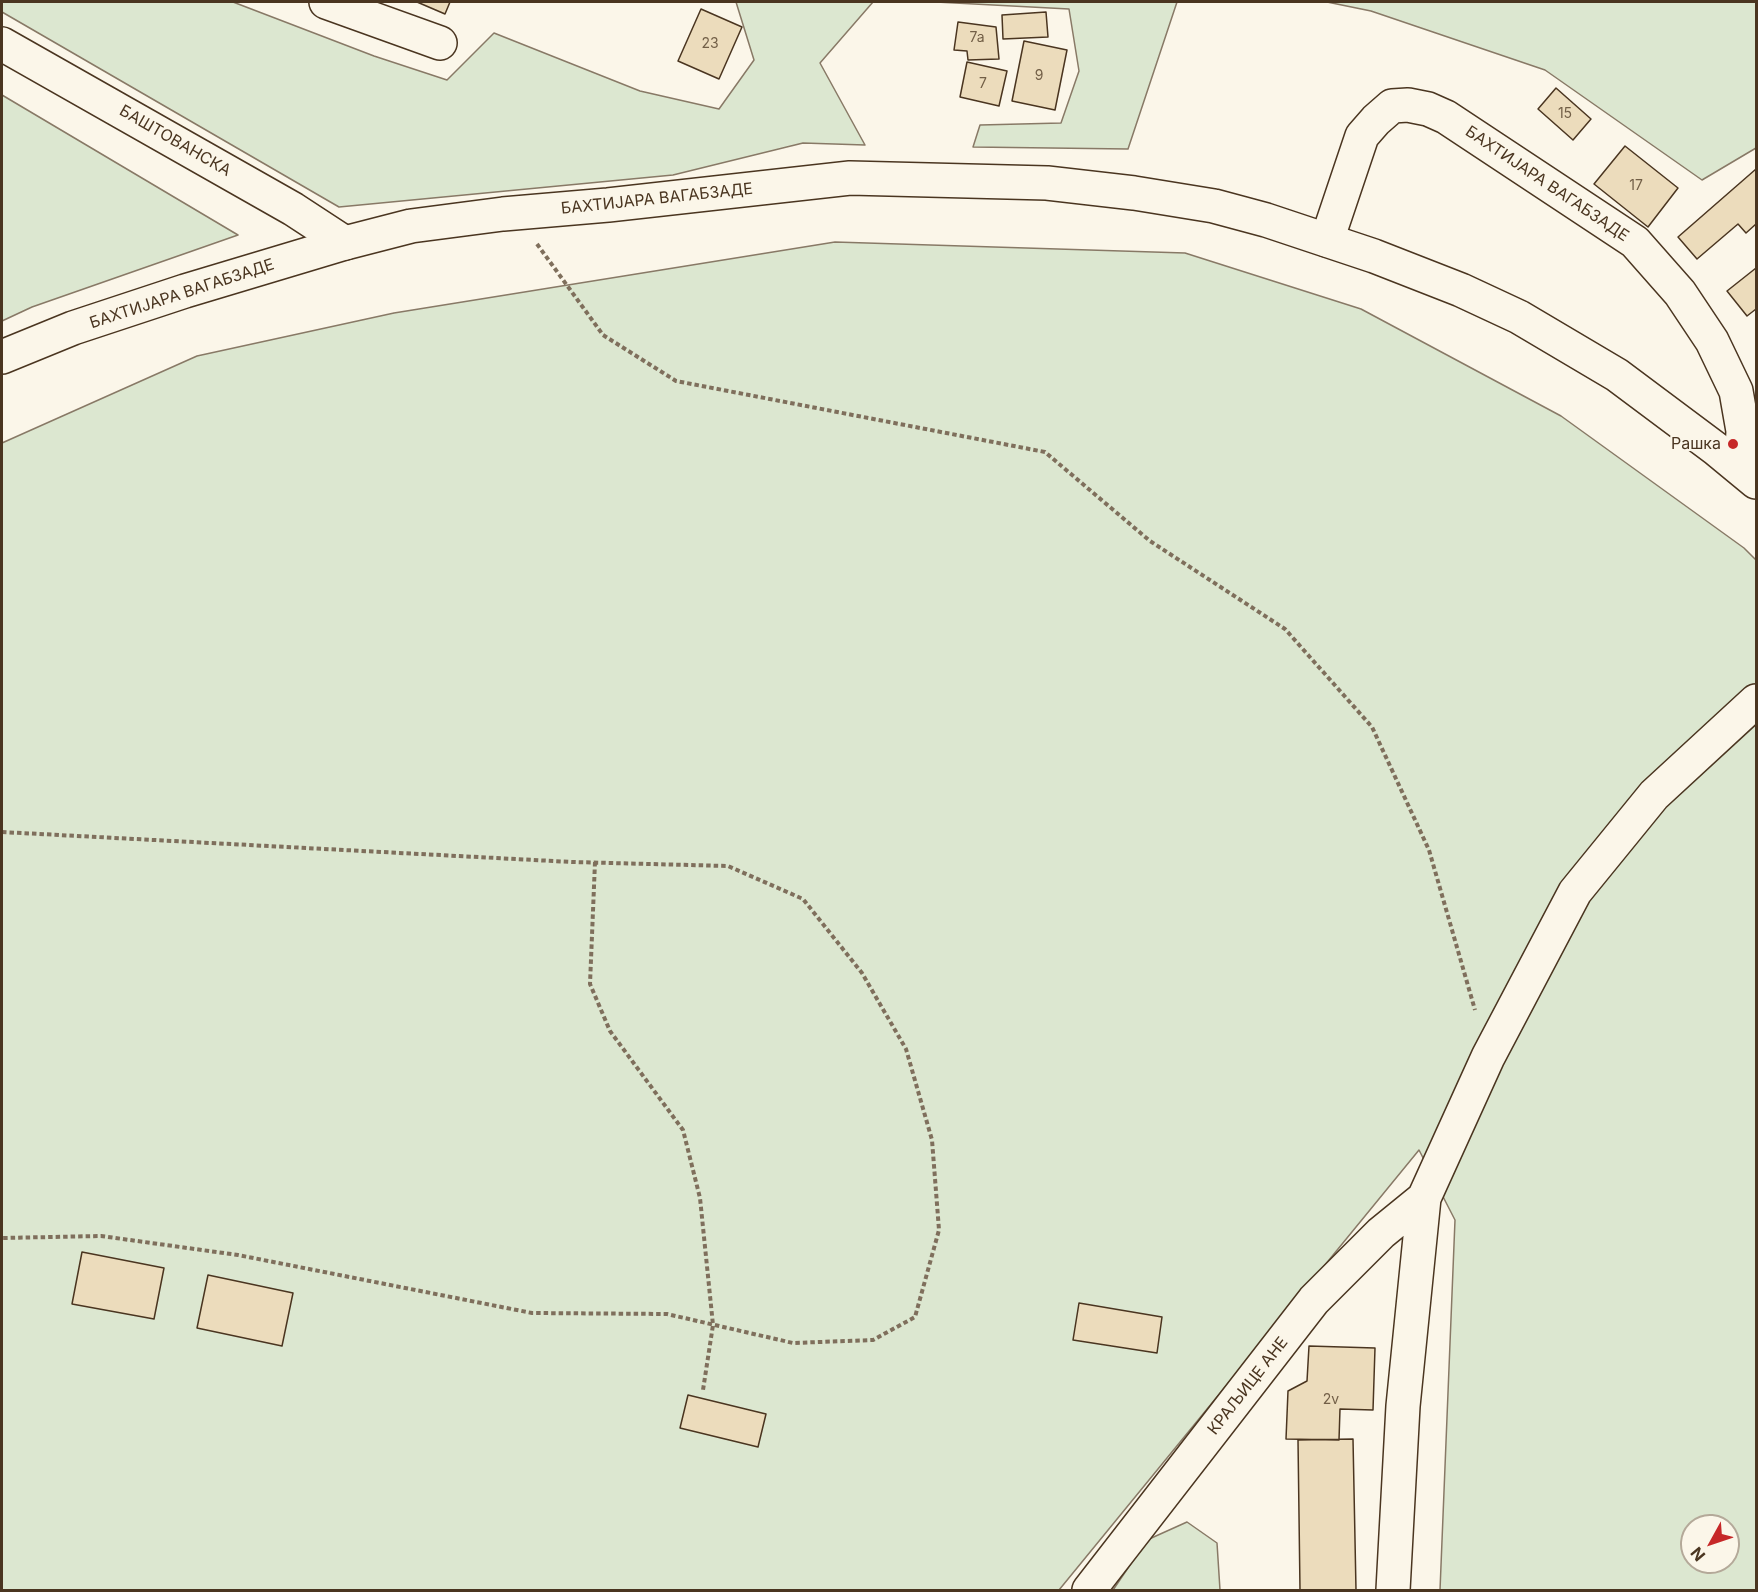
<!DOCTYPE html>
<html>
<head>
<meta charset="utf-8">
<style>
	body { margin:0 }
	#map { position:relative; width:1758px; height:1592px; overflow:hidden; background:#fbf6e9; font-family:Inter,sans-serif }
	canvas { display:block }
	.frame { position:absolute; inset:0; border:3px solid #4a3520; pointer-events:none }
	.north { position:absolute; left:1680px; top:1514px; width:60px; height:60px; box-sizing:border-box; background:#fbf6e9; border:2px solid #b4a999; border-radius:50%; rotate:230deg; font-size:16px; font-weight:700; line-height:24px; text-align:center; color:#4a3520 }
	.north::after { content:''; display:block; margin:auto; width:21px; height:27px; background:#c62828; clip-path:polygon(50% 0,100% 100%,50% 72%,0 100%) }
</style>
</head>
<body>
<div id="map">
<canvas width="1758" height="1592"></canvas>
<div class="frame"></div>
<div class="north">N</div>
</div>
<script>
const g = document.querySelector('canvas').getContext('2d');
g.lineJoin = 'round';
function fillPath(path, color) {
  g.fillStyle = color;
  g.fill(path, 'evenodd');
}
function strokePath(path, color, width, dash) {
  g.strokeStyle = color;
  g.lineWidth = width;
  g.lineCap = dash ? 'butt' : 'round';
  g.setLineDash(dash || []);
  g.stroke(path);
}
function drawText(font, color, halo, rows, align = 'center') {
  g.font = font + ' Inter,sans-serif';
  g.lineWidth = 4.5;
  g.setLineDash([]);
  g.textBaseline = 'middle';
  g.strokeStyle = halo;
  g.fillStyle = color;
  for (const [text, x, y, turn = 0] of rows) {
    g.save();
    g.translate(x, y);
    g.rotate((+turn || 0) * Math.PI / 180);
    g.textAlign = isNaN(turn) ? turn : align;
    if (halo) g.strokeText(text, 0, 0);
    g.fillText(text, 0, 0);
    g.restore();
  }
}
const green = new Path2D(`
	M2,2h231l141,54 73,24 47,-47 146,58 79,18 35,-49 -18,-58h137l-53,61 45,82 -62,-2 -130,32 -334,32 -337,-195z
	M936,2h241l-49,147 -155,-2 7,-22 81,-2 18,-52 -10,-62z
	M1327,2h429v146l-54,32 -157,-110 -174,-59z
	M2,95l236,140 -206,72 -30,14z
	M835,242l350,11 176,56 200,107 183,132 12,12v1030h-316l15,-370 -36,-70 -360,440h-1057v-1147l195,-87 197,-43zM1692,1526h36v36h-36z
	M1187,1522l30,21 3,47h-107l34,-50z`);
fillPath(green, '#dce7d0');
strokePath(green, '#887966', 1.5);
const building = new Path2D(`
	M417,2h33l-5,12z
	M701,9l41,18 -23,52 -41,-18z
	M1046,12l2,25 -45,2 -1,-24z
	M958,22l38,5 3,32 -31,1 -1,-9 -13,-1z
	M1024,41l43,9 -12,60 -43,-9z
	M967,62l40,9 -8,35 -39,-9z
	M1556,88l35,31 -18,21 -35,-31z
	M1625,146l53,42 -30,39 -54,-43z
	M1756,169v55l-10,9 -8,-9 -41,35 -19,-22z
	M1756,268v41l-9,7 -20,-25z
	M82,1252l82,16 -10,51 -82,-15z
	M208,1275l85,18 -11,53 -85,-18z
	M1079,1303l83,14 -5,36 -84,-13z
	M1309,1346l66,2 -2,62 -33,-1 -1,31 -53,-1 2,-48 19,-10z
	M688,1395l78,19 -8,33 -78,-19z
	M1353,1439l3,151h-56l-2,-150z`);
fillPath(building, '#ecdcbc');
strokePath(building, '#4a3520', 1.5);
const minor = new Path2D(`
	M326,2l114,41
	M2,44l291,165 52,34
	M1327,240l35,-104 14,-16 16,-14 16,-1 20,4 18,8 189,125 45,51 32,48 24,50 7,40 -2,38
	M1089,1590l225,-290 67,-67 43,-35
	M1393,1590l10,-184 21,-208 64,-141 87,-165 79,-97 102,-94`);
const major = new Path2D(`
	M2,357l71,-29 112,-37 160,-48 66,-17 92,-12 105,-9 242,-27 197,5 87,10 80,13 52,14 108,36 87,34 58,27 98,58 99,74 40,33`);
strokePath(minor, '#4a3520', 36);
strokePath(major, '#4a3520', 36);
strokePath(new Path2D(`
	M537,244l66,91 73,46 369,71 105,89 135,88 87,98 57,123 46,160
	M2,832l570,30 156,4 75,33 59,74 44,76 26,91 7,90 -24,87 -42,23 -80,3 -126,-29 -135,-1 -294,-58 -137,-19 -99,2
	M595,862l-5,122 20,47 73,99 17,68 13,127 -10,65`), '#7f6f5c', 4, [4.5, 3]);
strokePath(minor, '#fbf6e9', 33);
strokePath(major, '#fbf6e9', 33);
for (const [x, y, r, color] of [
	[1733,444,6,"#c62828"]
]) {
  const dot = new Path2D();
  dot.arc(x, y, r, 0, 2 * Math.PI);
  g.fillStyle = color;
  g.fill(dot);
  strokePath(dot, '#fbf6e9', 2);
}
drawText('14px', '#725f47', null, [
	["7a",977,38],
	["23",710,44],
	["9",1039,76],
	["7",983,84],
	["15",1565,114],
	["17",1636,186],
	["2v",1331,1400]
]);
drawText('16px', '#4a3520', '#fbf6e9', [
	["БАШТОВАНСКА",175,141,30],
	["БАХТИЈАРА ВАГАБЗАДЕ",1547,184,34],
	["БАХТИЈАРА ВАГАБЗАДЕ",657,199,-6],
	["БАХТИЈАРА ВАГАБЗАДЕ",182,294,-18],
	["КРАЉИЦЕ АНЕ",1248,1386,-52]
]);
drawText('16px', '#4a3520', '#fbf6e9', [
	["Рашка",1721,444]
], 'right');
</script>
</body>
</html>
